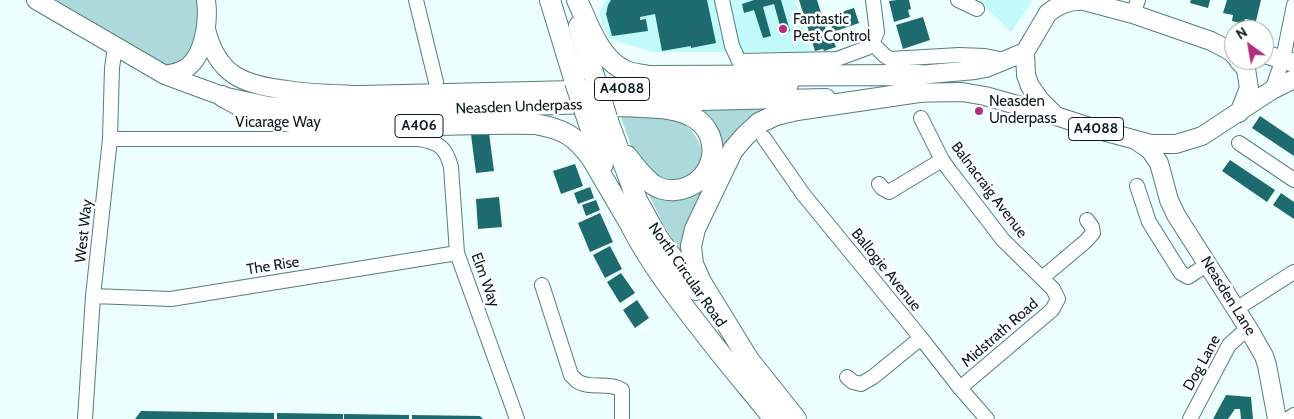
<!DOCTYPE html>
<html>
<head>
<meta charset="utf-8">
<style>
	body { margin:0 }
	#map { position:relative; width:1294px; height:419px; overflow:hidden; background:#edfefe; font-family:Cabin,sans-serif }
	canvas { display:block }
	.north { position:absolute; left:1224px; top:20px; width:50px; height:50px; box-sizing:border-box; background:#fff; border:1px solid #9da4a4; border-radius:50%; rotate:328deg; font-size:14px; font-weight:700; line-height:20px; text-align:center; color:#0a1b1b }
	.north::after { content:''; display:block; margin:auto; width:18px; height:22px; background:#b0307d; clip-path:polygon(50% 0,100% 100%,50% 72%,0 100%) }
</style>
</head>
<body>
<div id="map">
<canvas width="1294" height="419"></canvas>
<div class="north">N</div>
</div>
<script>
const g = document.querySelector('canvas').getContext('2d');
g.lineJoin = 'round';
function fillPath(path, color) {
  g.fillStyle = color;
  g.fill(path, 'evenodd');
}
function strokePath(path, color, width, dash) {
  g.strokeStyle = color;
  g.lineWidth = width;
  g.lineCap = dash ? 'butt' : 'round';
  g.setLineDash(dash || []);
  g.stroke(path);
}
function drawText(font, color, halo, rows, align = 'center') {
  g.font = font + ' Cabin,sans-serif';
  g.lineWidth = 5;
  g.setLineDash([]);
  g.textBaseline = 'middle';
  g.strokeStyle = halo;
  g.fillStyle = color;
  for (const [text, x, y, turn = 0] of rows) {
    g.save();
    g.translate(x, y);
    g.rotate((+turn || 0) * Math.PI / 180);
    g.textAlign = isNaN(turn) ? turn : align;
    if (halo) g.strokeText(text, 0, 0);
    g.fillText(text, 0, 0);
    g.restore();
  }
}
fillPath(new Path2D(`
	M606,0h189l17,52h-160l-44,-14 -9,-25z
	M978,0h55l-22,32z`), '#c2f9fa');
fillPath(new Path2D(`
	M56,0h143l-1,23 -6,27 -13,15 -14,1 -61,-35z
	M768,108l-7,6 -75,146 -23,-36 -16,-33 66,-17 -21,-64z
	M620,115c26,0 63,-4 77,24 3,4 6,13 5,18 -1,6 -5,13 -7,18l-29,10 -32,-31z`), '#add9da');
fillPath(new Path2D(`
	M611,0h96l9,43 -25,5v-2l-29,5 -7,-37 -15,3v3l6,-1 2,12 -36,5 -6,-22 2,-9z
	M754,0h27l9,31 -8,2 -8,-29 -11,3 8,29 -8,2 -9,-28 -10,3 -2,-9z
	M799,0h18l7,22 6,-2 -1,-4 25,-8 5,15 -26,9 -2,-7 -6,2 6,16 3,-1 2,5 -12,4 -1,-2 -8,2z
	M897,0h12l2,9 -3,1 2,7 -16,5 -5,-21z
	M1191,0h19l-2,8 -18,-5z
	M1227,0h34l-5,21 -11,-2 -1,5 -12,-3 1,-6 -10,-2z
	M923,17l7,23 -27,9 -7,-24z
	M1260,116l34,23v17l-42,-28z
	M489,133l5,38 -18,2 -5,-38z
	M1230,160l45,30 -8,12 -45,-31z
	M575,164l8,22 -22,8 -8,-23z
	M590,187l4,11 -16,6 -4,-11z
	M1281,193l13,9v17l-21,-14z
	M499,197l3,30 -24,2 -2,-30z
	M596,200l4,10 -14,6 -4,-11z
	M600,213l13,29 -23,10 -12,-29z
	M610,246l12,23 -17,9 -12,-23z
	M621,273l14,20 -15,10 -13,-21z
	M637,300l12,18 -14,10 -12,-18z
	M1226,395l25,2 2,22h-12l-1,-10h-5l-7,10h-15z
	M141,411l133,2v6h-139z
	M277,413l66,1v5h-66z
	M344,414l65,1v4h-65z
	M412,415l68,1 3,3h-71z`), '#1d6b6e');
const minor = new Path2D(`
	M416,0l20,82
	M722,0l10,46 7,15 98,-2 30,-11 5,-5 5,-11 -4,-32
	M958,0l19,9
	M1133,14l5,-14
	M872,43l13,13 5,3 69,-4 26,1 20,4
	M1272,90l11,-31 11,-54
	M921,118l21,42 8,11 53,69 50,49 5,10 -6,11 -92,78
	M764,138l39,56 118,144 39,50 27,31
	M110,139h309c19,3 27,8 32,28l6,86 60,166
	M1239,143l55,37
	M879,184l3,4 7,4 53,-32
	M1137,186l12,36 32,51 7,4 20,-13
	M1042,278l44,-37 7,-8 -1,-6 -5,-7
	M542,285l29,90c2,2 4,4 6,6 13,9 32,0 45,9v29
	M93,296l78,3 286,-46
	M1236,309l58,-37
	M847,377l6,5 8,2 12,-7 48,-39
	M85,419l8,-123 17,-157 2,-71 3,-22
	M1190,419l39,-74 19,-17
	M1288,419l6,-4`);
const major = new Path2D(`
	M36,0l129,75 57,21 46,10 25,2 50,3 253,-7
	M206,29c11,46 37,56 81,61 24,4 48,4 73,5l429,-10
	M1264,54l30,9
	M1238,60l8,9 3,19 -10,25
	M165,75c5,-1 11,-2 15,-4 24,-8 29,-49 26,-71
	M907,76l68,-6 11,-2 39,-16
	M904,93l58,-1 23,4 71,20 43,14 52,14h25l26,-8 70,-46 22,-11
	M657,102l169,-4
	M1055,115l-15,-15 -10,-14 -4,-11 -1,-23 23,-39c10,-8 23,-13 36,-12l49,13 78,27 21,11 2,3
	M1137,141l13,9 9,13 10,37 7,15 72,113 16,28 3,9 10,54`);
const highway = new Path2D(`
	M550,0l25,82
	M577,0c11,23 21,56 45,69 8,5 18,5 27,7l270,-1
	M579,26l16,53
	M222,96c11,6 22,13 34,17 47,17 100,14 148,13 44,-1 87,-3 131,-2 28,5 40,11 57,35l41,70
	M592,105c16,1 33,1 50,2 16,1 34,1 49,9 36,18 24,71 -16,74 -9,1 -19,-2 -25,-8 -9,-7 -16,-17 -23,-26
	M607,118l30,82 21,38 38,52
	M588,121l15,43
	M627,218c19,39 45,74 72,108 24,32 50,62 75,93
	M745,355l51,64
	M752,365l-51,-83 -8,-18 -2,-18 4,-17 38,-79 12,-14 14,-13 17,-8 21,-5 122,-18`);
strokePath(minor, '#547d7e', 16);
strokePath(major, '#547d7e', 20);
strokePath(highway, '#547d7e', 22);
strokePath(minor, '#fff', 14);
strokePath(major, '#fff', 18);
strokePath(highway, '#fff', 20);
const highwayBridge = new Path2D(`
	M595,79l12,39
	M575,82l13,39`);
strokePath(highwayBridge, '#547d7e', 22, []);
strokePath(highwayBridge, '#fff', 20);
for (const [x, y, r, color] of [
	[783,29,5,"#b0307d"],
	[979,111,5,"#b0307d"]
]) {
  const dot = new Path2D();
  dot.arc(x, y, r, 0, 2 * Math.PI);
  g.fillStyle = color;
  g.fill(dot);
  strokePath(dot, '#fff', 2);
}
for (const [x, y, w] of [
	[622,89,55],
	[419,126,48],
	[1096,129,55]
]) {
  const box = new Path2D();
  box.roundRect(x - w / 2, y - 11.5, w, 23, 4);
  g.fillStyle = '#fff';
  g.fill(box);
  strokePath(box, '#0a1b1b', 1);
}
drawText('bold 14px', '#0a1b1b', null, [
	["A4088",622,89],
	["A406",419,126],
	["A4088",1096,129]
]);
drawText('15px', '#0a1b1b', '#fff', [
	["Fantastic",793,20],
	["Pest Control",793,37],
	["Neasden",989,102],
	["Underpass",989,119]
], 'left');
drawText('15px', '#0a1b1b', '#fff', [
	["Neasden Underpass",519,107,-2],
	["Vicarage Way",278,123],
	["Balnacraig Avenue",989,190,53],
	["West Way",84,231,-84],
	["The Rise",273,266,-9],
	["Ballogie Avenue",886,270,51],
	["North Circular Road",687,275,55],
	["Elm Way",485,280,70],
	["Neasden Lane",1228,296,58],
	["Midstrath Road",1000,333,-41],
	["Dog Lane",1202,363,-61]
]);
</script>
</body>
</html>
